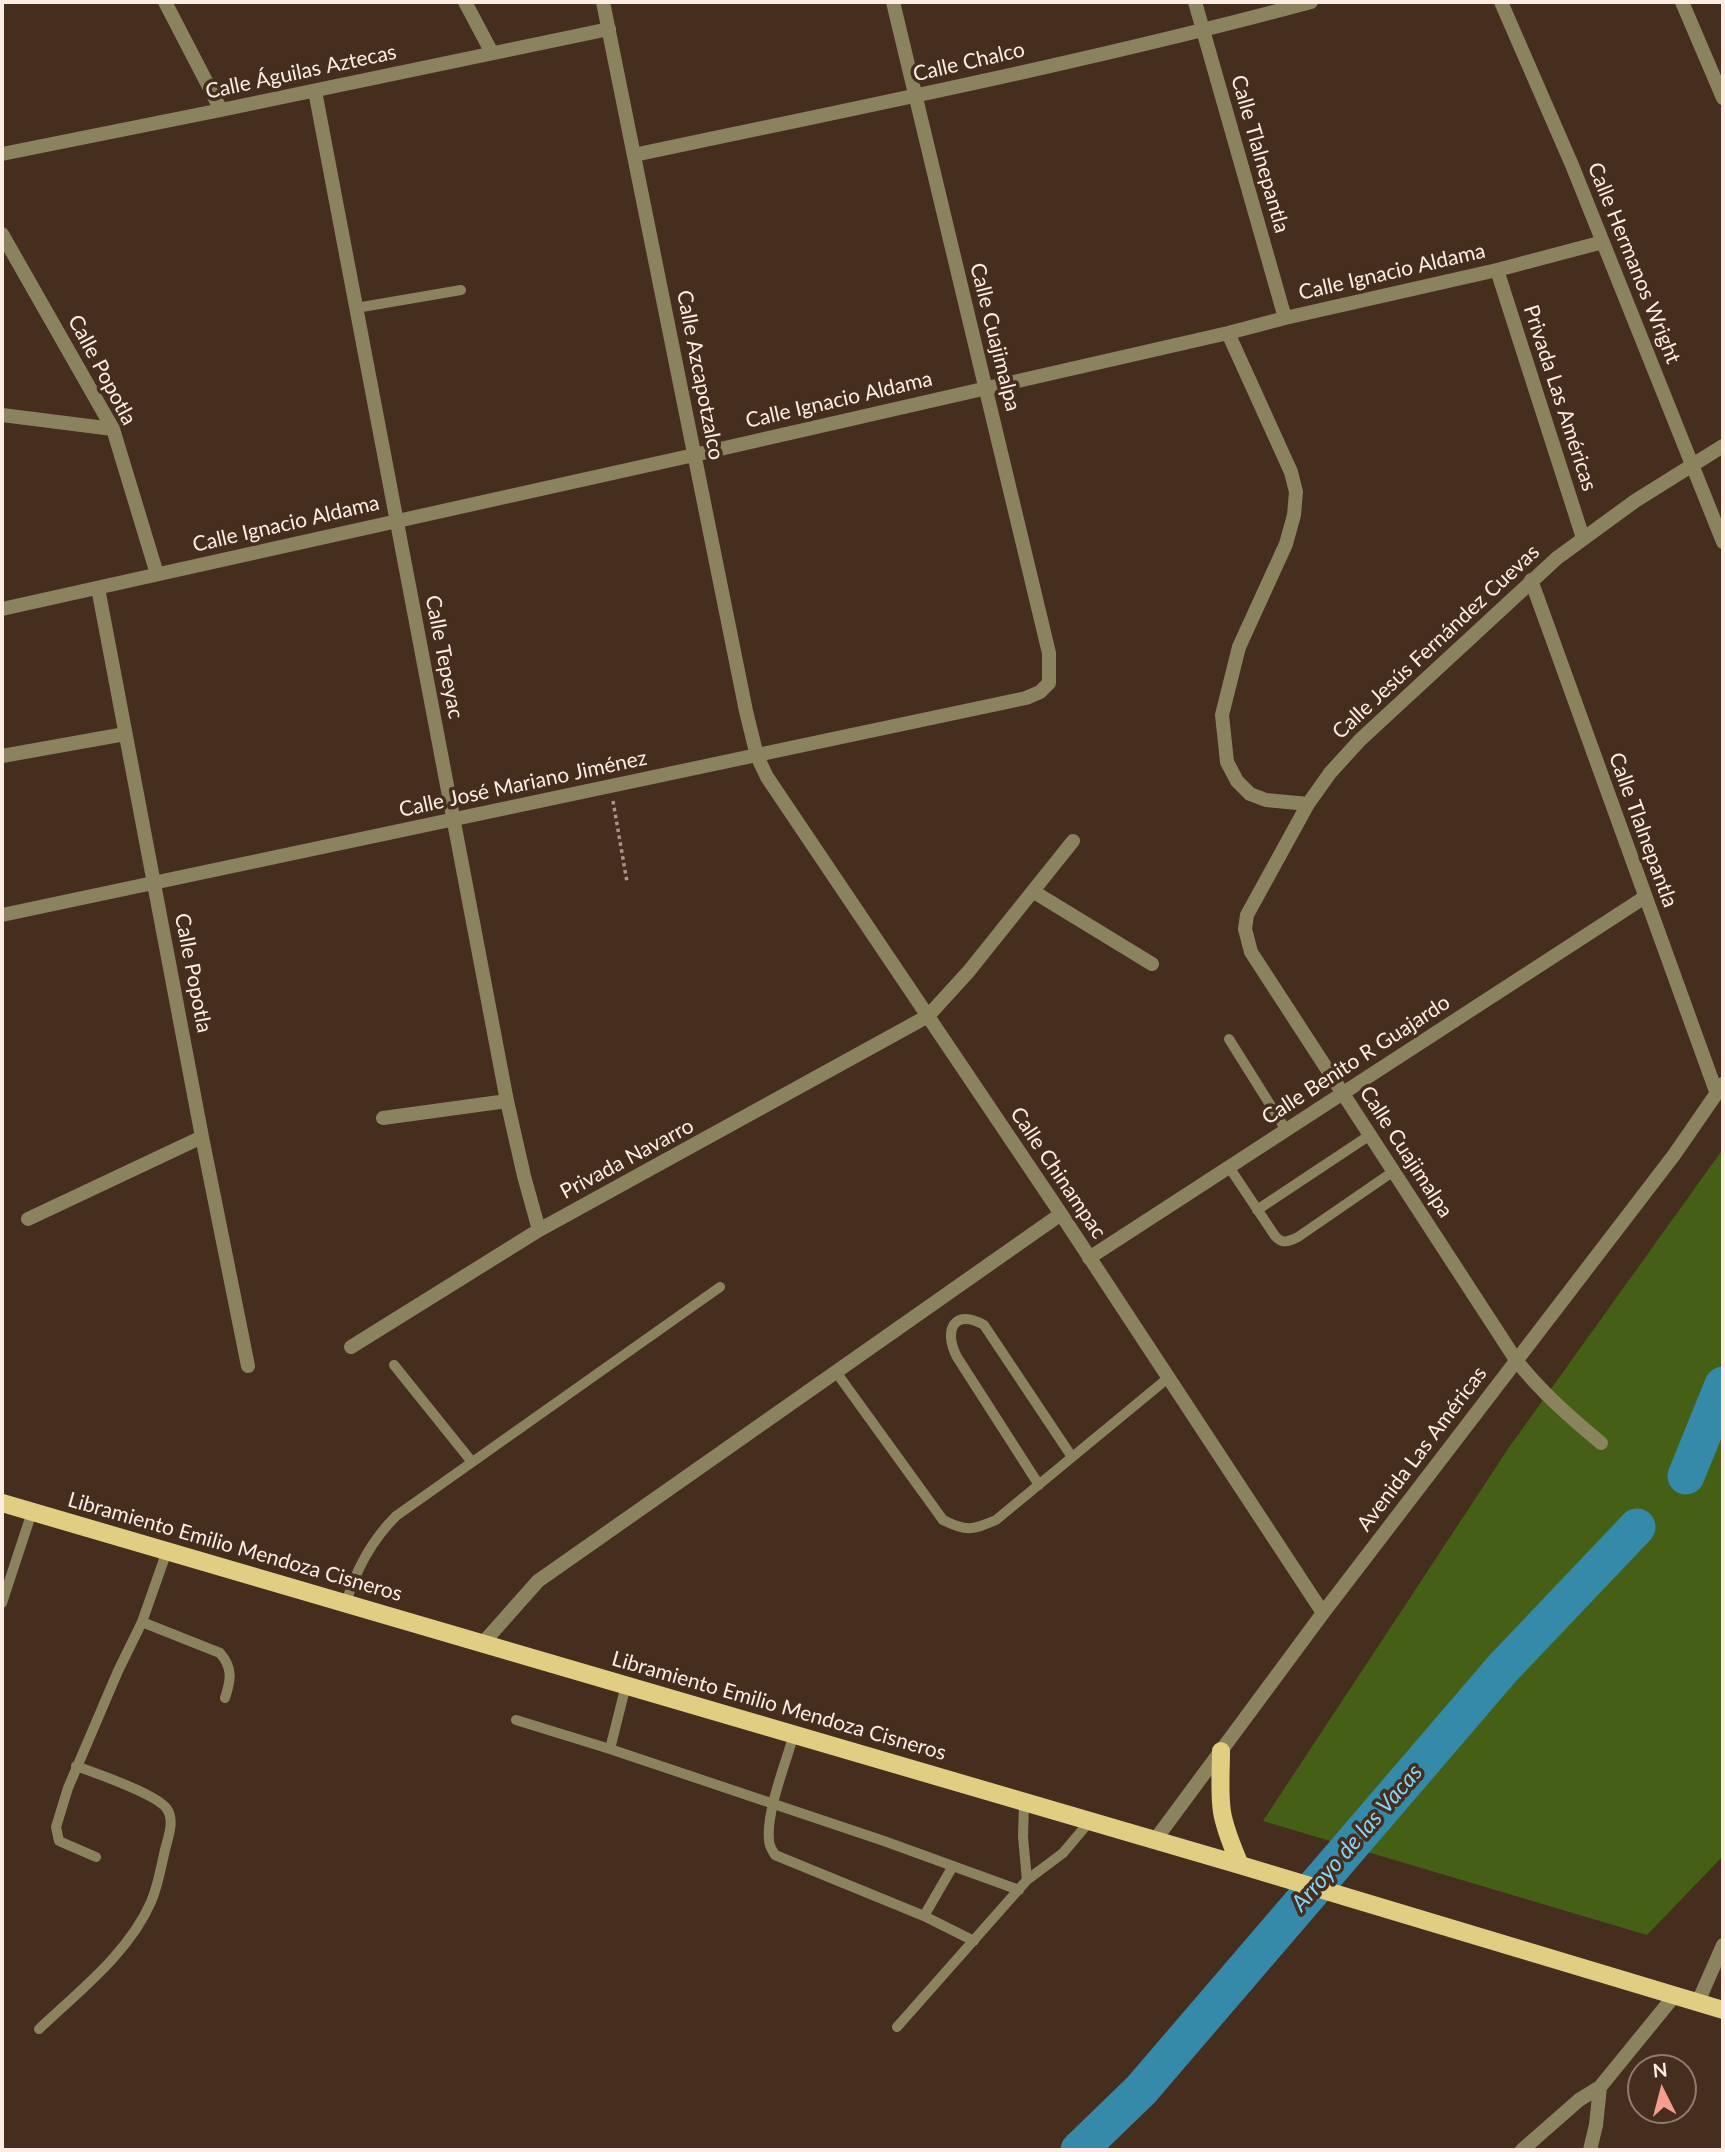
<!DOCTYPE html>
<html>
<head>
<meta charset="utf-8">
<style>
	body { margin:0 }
	#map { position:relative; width:1725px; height:2152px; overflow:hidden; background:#462e1f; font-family:Lato,sans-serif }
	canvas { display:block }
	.frame { position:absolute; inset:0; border:4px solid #fdede4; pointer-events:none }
	.north { position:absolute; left:1627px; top:2054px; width:70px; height:70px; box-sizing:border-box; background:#462e1f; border:2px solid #8f7a6e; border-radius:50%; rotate:354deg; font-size:19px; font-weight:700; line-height:28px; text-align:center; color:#fdede4 }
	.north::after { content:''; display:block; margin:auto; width:24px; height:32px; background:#f59d8e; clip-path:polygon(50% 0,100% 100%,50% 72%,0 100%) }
</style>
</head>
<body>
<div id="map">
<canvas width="1725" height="2152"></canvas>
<div class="frame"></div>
<div class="north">N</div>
</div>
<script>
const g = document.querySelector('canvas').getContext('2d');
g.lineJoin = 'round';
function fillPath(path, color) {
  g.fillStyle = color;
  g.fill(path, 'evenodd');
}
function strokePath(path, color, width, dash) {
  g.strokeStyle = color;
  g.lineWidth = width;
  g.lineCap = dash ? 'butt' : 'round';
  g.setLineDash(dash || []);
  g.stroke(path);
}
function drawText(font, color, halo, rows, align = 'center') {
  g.font = font + ' Lato,sans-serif';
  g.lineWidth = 7;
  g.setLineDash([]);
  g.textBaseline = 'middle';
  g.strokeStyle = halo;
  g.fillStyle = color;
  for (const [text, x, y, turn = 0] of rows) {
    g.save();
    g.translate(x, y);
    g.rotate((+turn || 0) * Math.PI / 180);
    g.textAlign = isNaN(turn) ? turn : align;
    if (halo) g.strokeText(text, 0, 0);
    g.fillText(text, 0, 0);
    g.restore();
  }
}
fillPath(new Path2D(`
	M1723,1149v707l-76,79 -384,-114 247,-375z`), '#456015');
strokePath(new Path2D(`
	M1686,1476l37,-91
	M1079,2150l62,-60 362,-422 134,-141`), '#348aa8', 37);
strokePath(new Path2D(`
	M613,801l14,81`), '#a89589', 3.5, [3.5, 3.5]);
strokePath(new Path2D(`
	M356,308l105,-18
	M1229,1039l57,91
	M1229,1167l46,69c7,8 13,6 23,1l96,-66
	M1257,1210l113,-75
	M394,1365l78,97
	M836,1372l107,148c24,12 29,10 53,0l172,-142
	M1039,1485l-82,-128c-14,-27 -3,-49 27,-32l88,132
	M2,1603l30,-91
	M346,1603c10,-34 25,-62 50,-87l324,-229
	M142,1622l78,31c13,15 11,27 5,45
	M516,1720l94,29 16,-64
	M794,1734c-8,28 -28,78 -25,106 0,6 3,10 6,15l149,61 29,-50
	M610,1749l274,92 135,49
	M1024,1802l-1,35 4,43
	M96,1857l-37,-16 -3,-14 12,-39 50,-117 24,-49 25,-71
	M924,1916l50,25
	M897,2027l130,-147 36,-27 27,-32
	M39,2029c40,-38 89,-75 112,-127 7,-16 10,-35 14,-52 3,-13 10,-29 2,-41 -10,-15 -72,-36 -91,-43`), '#8b825e', 10);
strokePath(new Path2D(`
	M165,2l56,108
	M465,2l27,51
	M1195,2l90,316
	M1501,2l71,163 151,377
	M1682,2l41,96
	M315,91l192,1010 17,75 15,54
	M2,154l219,-44 388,-81
	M634,155c226,-48 454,-93 677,-153
	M2,234l111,195 44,145
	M1497,270l86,268
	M1228,333l63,139 5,20 -2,23 -8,29 -47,103 -17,68 5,47 10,19 13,13 16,6 42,4
	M2,415l111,14
	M1531,580l186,514
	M98,588l104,549 46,229
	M2,609l692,-154 534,-122 57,-15 212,-48 106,-28
	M2,756l123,-22
	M1034,892l118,72
	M2,915l1024,-217 14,-6 9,-9v-30l-156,-651
	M383,1118l124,-17
	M28,1219l174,-82
	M1089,1258l556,-361
	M351,1347l188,-117 389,-214 41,-45 104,-130
	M1601,1443c-31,-26 -60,-51 -85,-83l-265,-408 -6,-23 2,-14 61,-111 22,-31 30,-33 197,-182 78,-57 88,-55
	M483,1643l55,-62 523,-367
	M1698,2002l25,-57
	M1600,2087l75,-92
	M1522,2150l57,-50 21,-13 -4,38 -6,25`), '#8b825e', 14);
strokePath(new Path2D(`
	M603,2l143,709 11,45 10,21 294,437 262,399
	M1155,1840l168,-227 351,-458 49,-71`), '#8b825e', 14);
strokePath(new Path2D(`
	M2,1503l1238,362 483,145
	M1221,1751c0,20 -2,41 1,61 3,18 11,36 18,53`), '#e2ce82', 18);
drawText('21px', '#fdede4', '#462e1f', [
	["Calle Chalco",969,62,-13],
	["Calle Águilas Aztecas",301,72,-12],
	["Calle Tlalnepantla",1260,154,74],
	["Calle Hermanos Wright",1634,263,68],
	["Calle Ignacio Aldama",1392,272,-13],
	["Calle Cuajimalpa",995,337,76],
	["Calle Popotla",102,370,62],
	["Calle Azcapotzalco",700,375,79],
	["Privada Las Américas",1560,398,72],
	["Calle Ignacio Aldama",839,400,-13],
	["Calle Ignacio Aldama",286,524,-13],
	["Calle Jesús Fernández Cuevas",1436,642,-43],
	["Calle Tepeyac",444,657,79],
	["Calle José Mariano Jiménez",523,784,-12],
	["Calle Tlalnepantla",1643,830,70],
	["Calle Popotla",193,973,79],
	["Calle Benito R Guajardo",1356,1060,-33],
	["Calle Cuajimalpa",1406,1152,57],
	["Privada Navarro",627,1159,-28],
	["Calle Chinampac",1058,1173,56],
	["Avenida Las Américas",1422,1449,-53],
	["Libramiento Emilio Mendoza Cisneros",235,1547,16],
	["Libramiento Emilio Mendoza Cisneros",779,1706,16]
]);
drawText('italic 23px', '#87d5f4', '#462e1f', [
	["Arroyo de las Vacas",1357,1838,-49]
]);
</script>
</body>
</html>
